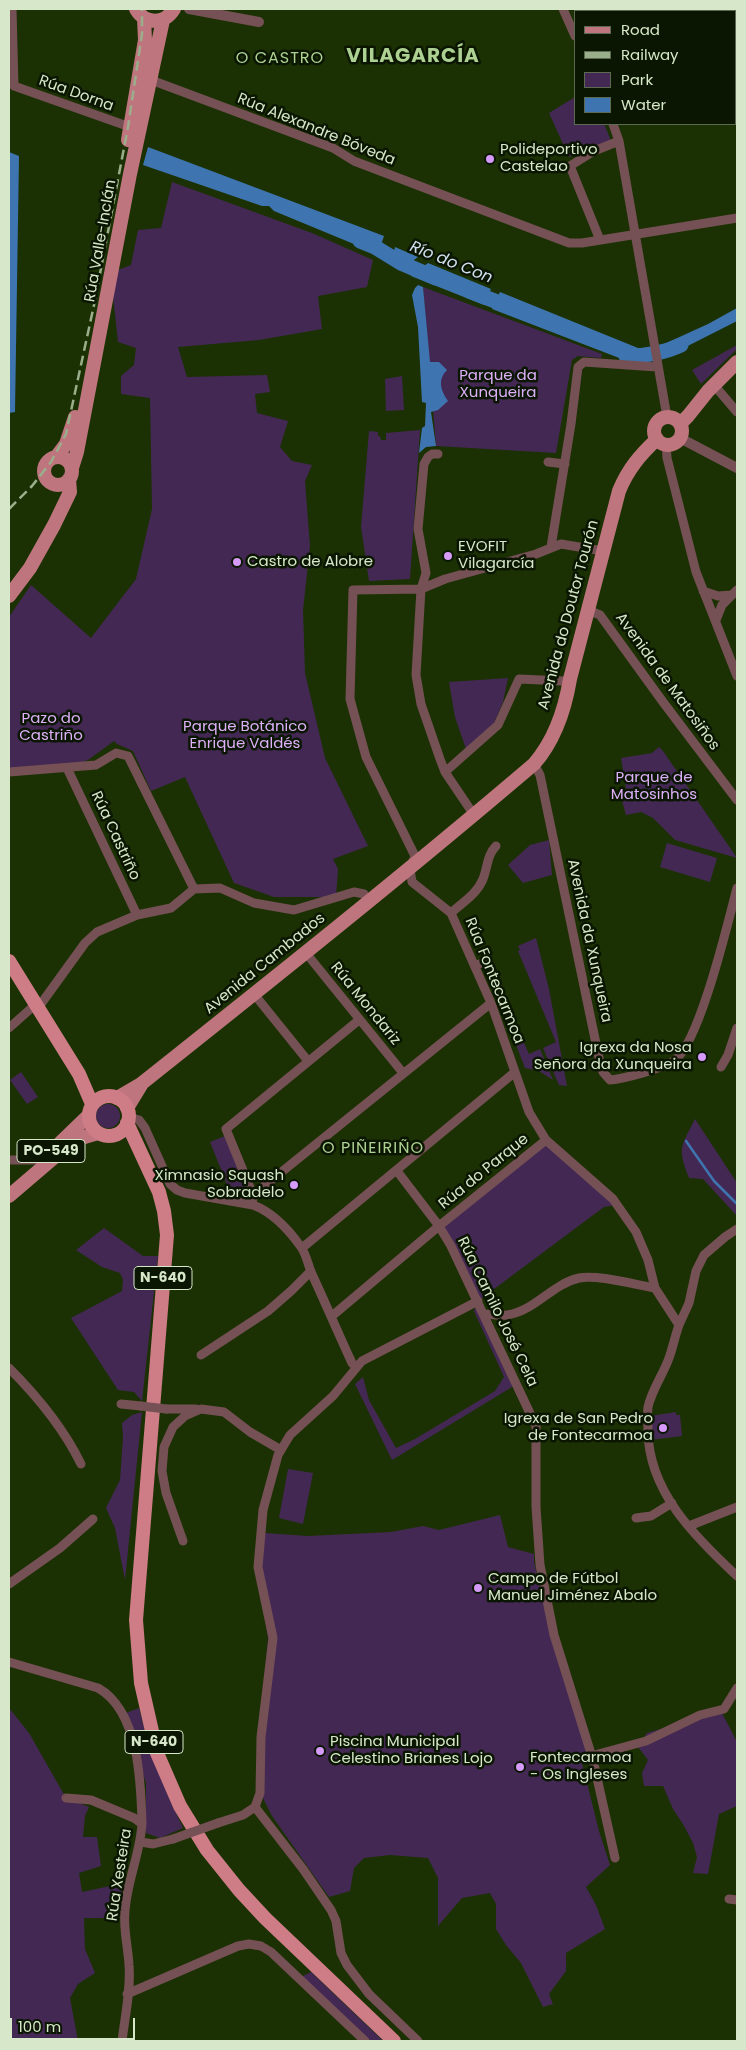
<!DOCTYPE html>
<html>
<head>
<meta charset="utf-8">
<style>
	body { margin:0 }
	#map { position:relative; width:746px; height:2050px; overflow:hidden; background:#1b3103; font-family:Poppins,sans-serif }
	canvas { display:block }
	.frame { position:absolute; inset:0; border:10px solid #d6e8c9; pointer-events:none }
	.legend { position:absolute; left:574px; top:10px; width:162px; height:115px; box-sizing:border-box; background:#0a1601; border:1px solid #5c6a51; margin:0; padding:6px 9px; list-style:none; font-size:15px; color:#d6e8c9 }
	.legend li { display:flex; align-items:center; gap:10px; height:25px }
	.legend b { width:25px; border:1px solid #5c6a51 }
	.scale { position:absolute; left:10px; top:2018px; width:125px; height:22px; box-sizing:border-box; border:2px solid #d6e8c9; border-top:0; padding-left:6px; font-size:15px; line-height:18px; white-space:nowrap; color:#d6e8c9; -webkit-text-stroke:4px #0a1601; paint-order:stroke }
</style>
</head>
<body>
<div id="map">
<canvas width="746" height="2050"></canvas>
<div class="frame"></div>
<ul class="legend">
<li><b style="height:6px;background:#bf757e"></b>Road</li>
<li><b style="height:6px;background:#9bae8b"></b>Railway</li>
<li><b style="height:14px;background:#442854"></b>Park</li>
<li><b style="height:14px;background:#3e75b0"></b>Water</li>
</ul>
<div class="scale">100 m</div>
</div>
<script>
const g = document.querySelector('canvas').getContext('2d');
g.lineJoin = 'round';
function fillPath(path, color) {
  g.fillStyle = color;
  g.fill(path, 'evenodd');
}
function strokePath(path, color, width, dash) {
  g.strokeStyle = color;
  g.lineWidth = width;
  g.lineCap = dash ? 'butt' : 'round';
  g.setLineDash(dash || []);
  g.stroke(path);
}
function drawText(font, color, halo, rows, align = 'center') {
  g.font = font + ' Poppins,sans-serif';
  g.lineWidth = 5;
  g.setLineDash([]);
  g.textBaseline = 'middle';
  g.strokeStyle = halo;
  g.fillStyle = color;
  for (const [text, x, y, turn = 0] of rows) {
    g.save();
    g.translate(x, y);
    g.rotate((+turn || 0) * Math.PI / 180);
    g.textAlign = isNaN(turn) ? turn : align;
    if (halo) g.strokeText(text, 0, 0);
    g.fillText(text, 0, 0);
    g.restore();
  }
}
fillPath(new Path2D(`
	M575,97v27h29l8,19 -43,14 -20,-44z
	M172,182l140,51 61,27 -6,27 -49,9 4,33 -63,11 -81,7 9,30 80,-2 3,17 -15,2 2,19 31,8 -8,26 12,14 20,4 -7,16 5,65 -7,64 2,63 20,85 43,88 -35,13 5,10 -2,28h-62l-40,-14 -49,-106 -34,14 -18,-40 -16,-7 -3,-3 -26,19 -21,8 -58,4v-155l22,-32 60,53 45,-59 16,-70 -2,-111 -29,-4v-18l13,-11 2,-17 -18,-6 -5,-46 5,-26 13,-5 7,-35 23,-2z
	M423,287l179,67 -1,4 -23,-2 -6,4 -16,93 -120,-7z
	M737,345v4l-36,35 -9,-14z
	M402,376l2,34 -18,1 -1,-32z
	M420,430l-10,149 -41,2 -8,-54 8,-96 9,1v4h2l1,4h5v-7z
	M508,678l-5,24 -9,21 -28,26 -11,-32 -6,-35z
	M659,747l4,4 74,107 -62,-18 -22,-22 -12,-6 -15,3 -5,-18 6,-2 -6,-37 31,-5z
	M549,840l3,35 -29,8 -15,-18 22,-20z
	M667,843l50,15 -7,24 -50,-15z
	M536,938l13,51 18,97 -8,-1 -16,-37 13,-6 -38,-91 2,-1 -2,-4z
	M514,1020l15,34 11,-5 13,31 -14,-9 -14,-3 -17,-44z
	M21,1072l17,25 -11,7 -17,-24z
	M96 1116a12 12 0 1 1 24 0a12 12 0 1 1-24 0Z
	M695,1119l42,64v33l-34,-37 -14,-1c-12,-31 -8,-31 6,-59z
	M225,1136l23,60 -18,-4 -20,-50z
	M546,1140l71,65 -13,2 -126,94 39,83 -125,76 -37,-76 8,-7 6,23 27,48 19,-9 80,-48 9,-14 -30,-66 4,-10 -39,-75z
	M104,1228l39,28h15l-16,145 -8,-9 -16,-2 -47,-72 51,-27 1,-11 -3,-7 -18,-6 -26,-17z
	M142,1412l-17,168 -10,-52 -9,-20 14,-28 3,-43 -1,-14 10,-8z
	M676,1412v3h4l2,21 -32,4v-24z
	M288,1469l25,4 -10,51 -24,-6z
	M500,1515l8,32 26,7v8l26,107 33,91 -11,3 17,68 11,34 -24,22 10,18 9,24 -39,24v18l-17,23 4,10 -10,3 -22,-44 -15,-18 -10,-16v-25l-6,-11 -28,5 -24,28v-48l-10,-20 -38,-3 -26,3 -10,10 -4,23 -21,6 -57,-81 -9,-18 -3,-78 8,-81 -10,-72 7,-34 43,3 83,-4 32,-6 16,4z
	M9,1708l20,25 37,65 23,9 -4,9 -2,21h14l4,29 -22,7 3,19 42,-9 -8,35h-32l1,31 10,24 -17,11 -8,14 8,43h-69z
	M139,1708c10,42 25,81 44,120l-23,10 -14,-5v-50l-23,-69z
	M721,1711l16,31v64l-18,8 -11,60 -15,-1 4,-16 -4,-14 -10,-19 -10,-15 -10,-23h-19l-2,-13 6,-13 -10,-13 9,-14z
	M311,1972l72,69h-17l-67,-63z`), '#442854');
fillPath(new Path2D(`
	M148,147l236,89 -6,18 -104,-43 -5,-5h-7l-119,-41z
	M9,152l10,4 -4,256 -6,1z
	M395,247l23,10 -17,13 -9,-11z
	M428,263l63,26 -7,16 -73,-29z
	M418,285l5,2 7,75h9l8,8c-10,10 -6,21 1,31l-10,9 -7,2 5,34 -10,1 -7,6 3,-25 3,-2 1,-23 -4,-1 -4,-75 -6,-32 3,-7z
	M500,292l138,56h6l3,14 -20,-1 -135,-52z
	M737,308v13l-73,37 -2,-13 46,-21z`), '#3e75b0');
strokePath(new Path2D(`
	M686,1141l28,40 23,23`), '#3e75b0', 2.5);
strokePath(new Path2D(`
	M360,241l15,6 26,16 35,15
	M469,291l44,17
	M626,356c18,0 38,-3 55,-11`), '#3e75b0', 15);
strokePath(new Path2D(`
	M12,9l2,77 116,41
	M563,9l12,27
	M722,9v2
	M735,62h2
	M151,80l182,68 21,13 215,82h13l155,-25
	M735,80l2,13
	M613,124l6,17 48,276
	M600,240l-30,-74 24,-15 25,-10
	M714,385l23,27
	M666,444l1,14 29,114 41,104
	M438,454h-6l-4,3 -4,7 -6,65 8,44 -5,16 -5,86 5,29 19,55 5,13 29,43
	M548,462l17,2
	M551,547l20,-123 7,-57 6,-5 73,5
	M603,551l-42,-7 -25,10 -91,25 -24,10 -68,1 -3,109 16,58 49,99 -5,13 2,13 39,31 40,90 38,109 17,28 67,59 23,33 12,28 7,28 24,37c-4,11 -6,22 -10,33 -6,17 -17,31 -21,49 -1,7 0,16 0,23 0,61 47,107 89,146
	M703,591l15,5 13,-1
	M588,610l12,5 63,87 74,98
	M716,620l6,-15 15,-15
	M534,764l6,11 59,283 4,14 7,8c13,-1 55,-12 65,-20 25,-19 53,-138 62,-172
	M67,768l70,147
	M9,772l87,-7 20,-12 12,3 66,133
	M445,772l53,-47 21,-46 44,2 7,-2
	M451,913c12,-11 26,-19 32,-34 5,-13 4,-24 13,-33
	M306,953l97,120
	M475,966l11,-5 14,31
	M254,994l54,67
	M38,1008l47,-65 12,-11 40,-17 34,-7 23,-19 26,-1 34,15 40,7 60,-18 10,2 5,7
	M9,1028l27,-24
	M721,1067l7,-12 9,-27
	M129,1117l10,3 6,8 25,56 7,6 8,3 68,12c19,7 36,25 48,42 5,7 7,17 10,25 14,30 27,61 41,91l4,4
	M9,1160h31
	M397,1171l42,55 12,20 85,180v81l4,58 14,70 39,125 22,98
	M253,1195l238,-192
	M253,1199v-4l-27,-66 133,-109
	M302,1248l213,-176
	M484,1314c8,0 16,2 23,1 28,-4 45,-31 72,-37 18,-4 57,7 76,10
	M332,1316l107,-90 107,-86
	M679,1325l10,-22 7,-32 8,-16 21,-18 12,-8
	M201,1355l67,-44 23,-20 20,-20
	M9,1368c29,29 54,59 72,96
	M121,1404l20,2
	M166,1409h30
	M636,1518l15,-2 21,-13
	M689,1526l48,-19
	M183,1541l-17,-48 -4,-22 2,-24 9,-20 12,-11 16,-7 23,3 26,20 31,18
	M9,1584l51,-36 33,-29
	M9,1662l89,26c41,23 43,94 44,136
	M591,1756l55,-15 54,-26 24,-6 13,-21
	M66,1798l25,2 43,18 8,6c-2,30 -15,57 -17,87 -2,19 3,35 4,54 2,25 -4,51 -7,76
	M255,1807l48,62 28,41 5,11 5,32 6,12 22,29 49,47
	M218,1823l25,-8 12,-8 5,-14 1,-56 12,-99 -15,-71 5,-57 15,-55 12,-20 43,-39 29,-35 116,-60
	M141,1842l12,2 20,-5
	M729,1899l8,1
	M127,1994l111,-48 11,-2 12,2 10,6 94,89`), '#755054', 9);
strokePath(new Path2D(`
	M189,9l70,13
	M680,438l57,30`), '#755054', 10);
strokePath(new Path2D(`
	M136,9c9,16 29,15 38,0
	M128,140l17,-100 -1,-22
	M654 431a14 14 0 1 1 28 0a14 14 0 1 1-28 0Z
	M680,424l8,-8 20,-25 29,-29
	M57,456l9,-12 9,-27
	M44 471a14 14 0 1 1 28 0a14 14 0 1 1-28 0Z
	M72,468l5,-16 53,-278 33,-154
	M9,596l21,-28 24,-43 16,-33 -1,-13
	M117,1098l24,-14c132,-105 264,-210 393,-320 20,-23 31,-55 36,-85l49,-188c9,-22 21,-36 38,-52
	M127,1108l14,-23
	M60,1143l28,-27
	M9,1196l62,-53 10,-5 17,-5`), '#bf757e', 14);
strokePath(new Path2D(`
	M9,961l70,113 13,30
	M89 1116a20 20 0 1 1 40 0a20 20 0 1 1-40 0Z
	M127,1123l32,69 5,19 3,24 -31,385 5,63 16,70 23,53 27,44 32,40 26,28 129,123`), '#ce7c86', 14);
strokePath(new Path2D(`
	M9,509l23,-23 19,-24 15,-28 28,-129 34,-178 14,-93v-25`), '#9bae8b', 2.5, [10, 5]);
strokePath(new Path2D(`
	M141,1406l25,3
	M173,1839l45,-16`), '#755054', 9);
for (const [x, y, r, color] of [
	[490,159,5,"#d69bfa"],
	[448,556,5,"#d69bfa"],
	[237,562,5,"#d69bfa"],
	[702,1057,5,"#d69bfa"],
	[294,1185,5,"#d69bfa"],
	[663,1428,5,"#d69bfa"],
	[478,1588,5,"#d69bfa"],
	[320,1751,5,"#d69bfa"],
	[520,1767,5,"#d69bfa"]
]) {
  const dot = new Path2D();
  dot.arc(x, y, r, 0, 2 * Math.PI);
  g.fillStyle = color;
  g.fill(dot);
  strokePath(dot, '#0a1601', 2);
}
for (const [x, y, w] of [
	[51,1151,68],
	[163,1278,58],
	[154,1742,58]
]) {
  const box = new Path2D();
  box.roundRect(x - w / 2, y - 11.5, w, 23, 4);
  g.fillStyle = '#0a1601';
  g.fill(box);
  strokePath(box, '#d6e8c9', 1);
}
drawText('bold 14px', '#d6e8c9', null, [
	["PO-549",51,1151],
	["N-640",163,1278],
	["N-640",154,1742]
]);
drawText('15px', '#d6e8c9', '#0a1601', [
	["Rúa Dorna",76,94,20],
	["Rúa Alexandre Bóveda",316,130,22],
	["Rúa Valle-Inclán",101,241,-80],
	["Avenida do Doutor Tourón",569,615,-75],
	["Avenida de Matosiños",667,682,54],
	["Rúa Castriño",115,836,65],
	["Avenida da Xunqueira",589,941,78],
	["Avenida Cambados",265,964,-39],
	["Rúa Fontecarmoa",494,981,68],
	["Rúa Mondariz",365,1004,51],
	["Rúa do Parque",484,1172,-39],
	["Rúa Camilo José Cela",497,1312,64],
	["Rúa Xesteira",120,1875,-81]
]);
drawText('15px', '#d6e8c9', '#0a1601', [
	["Polideportivo",500,150],
	["Castelao",500,167],
	["EVOFIT",458,547],
	["Vilagarcía",458,564],
	["Castro de Alobre",247,562],
	["Igrexa da Nosa",692,1048,"right"],
	["Señora da Xunqueira",692,1065,"right"],
	["Ximnasio Squash",284,1176,"right"],
	["Sobradelo",284,1193,"right"],
	["Igrexa de San Pedro",653,1419,"right"],
	["de Fontecarmoa",653,1436,"right"],
	["Campo de Fútbol",488,1579],
	["Manuel Jiménez Abalo",488,1596],
	["Piscina Municipal",330,1742],
	["Celestino Brianes Lojo",330,1759],
	["Fontecarmoa",530,1758],
	["- Os Ingleses",530,1775]
], 'left');
drawText('15px', '#deb0fa', '#0a1601', [
	["Parque da",498,376],
	["Xunqueira",498,393],
	["Pazo do",51,719],
	["Castriño",51,736],
	["Parque Botánico",245,727],
	["Enrique Valdés",245,744],
	["Parque de",654,778],
	["Matosinhos",654,795]
]);
g.letterSpacing = '1px';
drawText('16px', '#add192', '#0a1601', [
	["O CASTRO",280,59],
	["O PIÑEIRIÑO",373,1149]
]);
g.letterSpacing = '0px';
drawText('italic 16px', '#d2e1f2', '#0a1601', [
	["Río do Con",451,263,22]
]);
g.letterSpacing = '1px';
drawText('bold 20px', '#add192', '#0a1601', [
	["VILAGARCÍA",413,57]
]);
g.letterSpacing = '0px';
</script>
</body>
</html>
